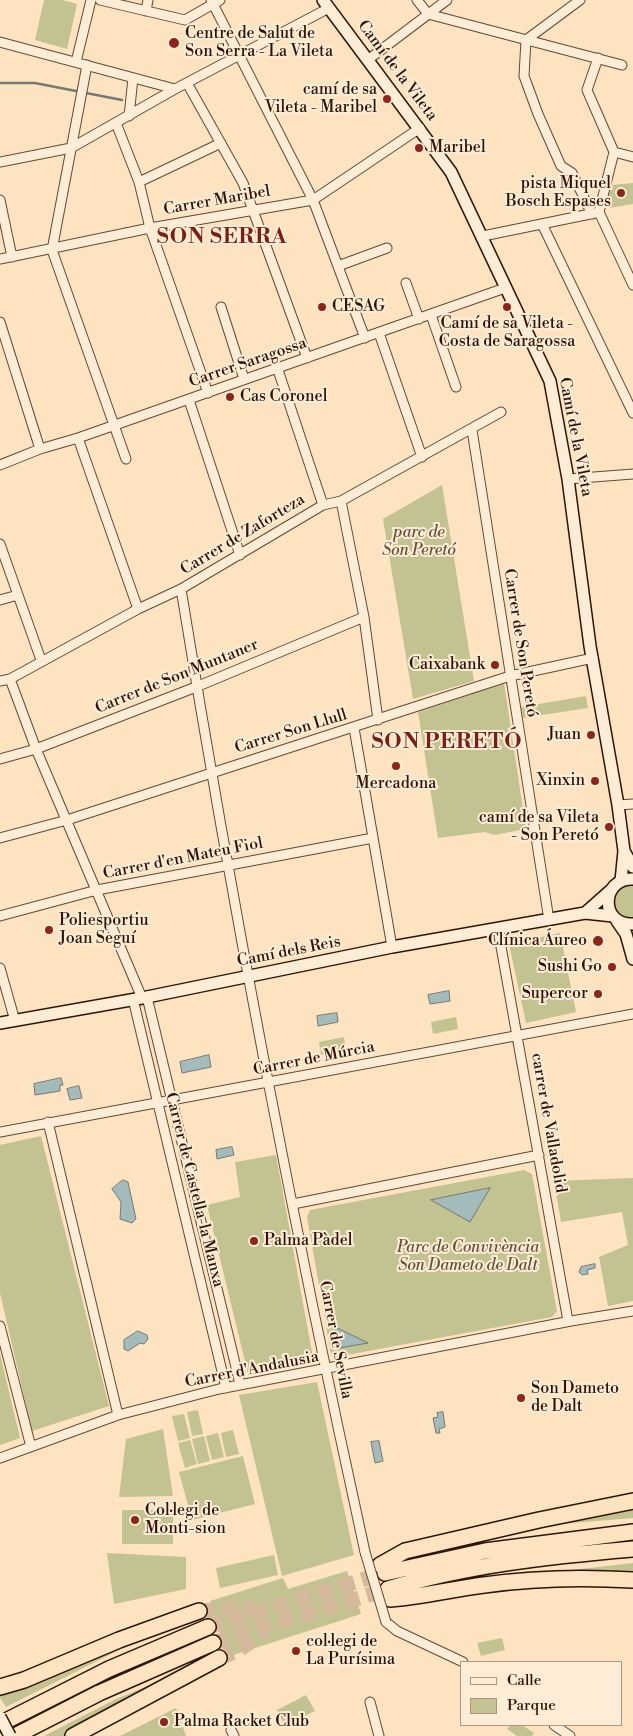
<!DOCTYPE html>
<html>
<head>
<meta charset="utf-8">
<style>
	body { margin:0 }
	#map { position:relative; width:633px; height:1736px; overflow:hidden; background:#fde3c0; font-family:"Libre Bodoni",serif }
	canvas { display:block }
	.legend { position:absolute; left:460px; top:1661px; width:162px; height:65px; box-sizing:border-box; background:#feedd6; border:1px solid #ac9683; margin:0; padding:6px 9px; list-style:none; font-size:15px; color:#311306 }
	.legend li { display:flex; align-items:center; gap:10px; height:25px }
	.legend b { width:25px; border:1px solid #ac9683 }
</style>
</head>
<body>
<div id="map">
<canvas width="633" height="1736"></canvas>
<ul class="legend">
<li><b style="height:6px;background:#feedd6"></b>Calle</li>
<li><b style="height:14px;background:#c2c390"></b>Parque</li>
</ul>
</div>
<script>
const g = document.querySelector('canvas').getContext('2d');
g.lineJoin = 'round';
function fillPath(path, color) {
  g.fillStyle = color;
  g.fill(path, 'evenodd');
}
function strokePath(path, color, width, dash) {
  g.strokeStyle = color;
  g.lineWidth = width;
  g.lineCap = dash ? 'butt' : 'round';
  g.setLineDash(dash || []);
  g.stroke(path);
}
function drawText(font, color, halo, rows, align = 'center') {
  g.font = font + ' "Libre Bodoni",serif';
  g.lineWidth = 4;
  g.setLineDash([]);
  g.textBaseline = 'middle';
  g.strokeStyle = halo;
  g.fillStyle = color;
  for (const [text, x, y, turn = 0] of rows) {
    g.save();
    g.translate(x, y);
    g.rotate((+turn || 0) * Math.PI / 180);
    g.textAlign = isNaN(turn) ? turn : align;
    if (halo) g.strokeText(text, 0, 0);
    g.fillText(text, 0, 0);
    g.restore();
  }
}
fillPath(new Path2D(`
	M44,0h18l15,4 -10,45 -32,-9z
	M633,183v21l-24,4 -3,-6 6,-17z
	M442,485l32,196 -61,18 -30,-180z
	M504,683l22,146 -32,6 -9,-3 -47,6 -20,-126z
	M586,696l2,12 -65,10 -2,-11z
	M633,882v37c-20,-2 -22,-14 -15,-31z
	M560,933l16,79 -50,11 -17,-79z
	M456,1017l2,12 -25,5 -2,-12z
	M344,1037l2,13 -25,5 -2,-13z
	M41,1136l68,270 -77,25 -32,-138v-148z
	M276,1155l37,203 -65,16 -41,-169 33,-8 -5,-35z
	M524,1170l8,4 25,137 -5,6 -216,40 -5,-3 -24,-137 3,-7z
	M633,1178v123l-25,5 -9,-49 29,-12 -6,-33 -61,10 -7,-41z
	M0,1354l20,84 -20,7z
	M317,1382l37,173 -72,21 -43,-181z
	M198,1410l5,24 -11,2 -5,-24z
	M184,1414l6,24 -12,3 -6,-25z
	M163,1429l10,67 -54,1 7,-58z
	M233,1430l6,24 -13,3 -5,-24z
	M218,1433l6,24 -12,3 -6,-24z
	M204,1436l6,25 -12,3 -6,-25z
	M190,1440l7,24 -12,4 -7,-25z
	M243,1456l12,48 -63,16 -13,-48z
	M633,1506v12l-85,7z
	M122,1510h51v34h-51z
	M107,1553l79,4v32l-72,15z
	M274,1555l4,20 -58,13 -4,-20z
	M633,1563v13l-87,-3z
	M347,1571l14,43 -134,43 -17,-56 73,-23 5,11z
	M156,1634l-35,15 -115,58 -6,-9v-6z
	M502,1638l3,12 -24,6 -4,-13z
	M160,1681l1,1 -94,54h-23l72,-37z
	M306,1695l9,16 -30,15 -8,-16z
	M176,1708l10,28h-66z
	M511,1725h11l12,8 -2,3h-15l-10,-7z`), '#c2c390');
const water = new Path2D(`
	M449,991l1,10 -20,3 -2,-9z
	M337,1013l1,9 -20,4 -1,-10z
	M209,1055l2,12 -29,6 -2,-11z
	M61,1078l2,7h-3v6l-25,4 -1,-11z
	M79,1086l3,12 -12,2 -3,-11z
	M232,1147l2,8 -17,4 -1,-9z
	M123,1180l5,2 8,37 -4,4 -12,-4 1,-17 -9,-13z
	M490,1188l-20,34 -39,-22z
	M595,1264v4l-8,2 1,4 -6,1 -3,-3 2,-5z
	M335,1327l33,16 -29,5z
	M138,1331l9,4 1,4 -4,5 -4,-1 -12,8 -4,-2v-9z
	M443,1412l2,15 -6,2 1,4h-4l-3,-15 5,-1 -1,-4z
	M379,1441l4,20 -8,2 -4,-21z`);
fillPath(water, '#a4bbbc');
strokePath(water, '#767873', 1);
strokePath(new Path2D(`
	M0,83h35l87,17`), '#767873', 2.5);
strokePath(new Path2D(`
	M199,1611l53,-3
	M208,1627l177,-54
	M213,1643l175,-54
	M219,1658l20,-8 26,-18`), '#d4b99b', 15, [15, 8]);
const street = new Path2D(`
	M100,0l85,20 35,-20
	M211,0l102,200 52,138
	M417,0l11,14 194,51
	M146,11l2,-11
	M526,40l-2,36 14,38 23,52 11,7 20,41
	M526,40l54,-40
	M0,42l175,47
	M598,58l-11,32 27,62 -15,60
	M369,59l78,-59
	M76,62l15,-62
	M87,65l-35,185 74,209
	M187,83l56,100 64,175
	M129,116l4,-38
	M116,123l23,59 11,46 58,165
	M614,152l19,5
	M0,162l71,-14 104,-59 154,-81
	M139,182l82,-39
	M0,200l12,57
	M599,212l34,73
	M543,226l90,187
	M483,236l112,-23
	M0,259l150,-31 163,-28 107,-72
	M338,266l49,-18
	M406,283l13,36
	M221,307l23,72
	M431,315l25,72
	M0,322l40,127
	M379,333l43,124
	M277,367l46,138
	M189,400l51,155
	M472,430l77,490
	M78,438l60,171
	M0,465l40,-16 38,-11 427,-150
	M568,479l65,-5
	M341,501l23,116 14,103
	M0,544l41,116
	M181,589c52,323 114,644 184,963
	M0,600l18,-5
	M10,679l26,70 106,249
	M0,681l10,-2 128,-70 43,-20 142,-84 18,-4 160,-89
	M354,728l38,219
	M0,759l36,-10 160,-62 168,-70
	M618,805l15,-1
	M0,838l67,-18 443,-144 83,-18
	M0,916l97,-26 276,-52
	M498,930l70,391
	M0,968l15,53
	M147,997l93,387
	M133,999l93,389
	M48,1122l70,293
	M0,1132l633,-118
	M293,1204l246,-49
	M0,1326l31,121
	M0,1458l118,-43 101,-26 352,-68 62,-10
	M386,1622l11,9 66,31
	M370,1702l9,34
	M554,1725l16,11
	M231,1730l3,6`);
const secondary = new Path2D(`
	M323,0l128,172 99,209 18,98 22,167 28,159 6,46 -3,30
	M624,851l9,16
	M633,879c-33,-1 -33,47 0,45
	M585,913l26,-23
	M617,921l9,13 7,25
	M0,1023l142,-25 250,-51 193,-34 28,3`);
const highway = new Path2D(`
	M380,1565l25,-14 134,-31 94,-19
	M385,1573l100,-22 148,-19
	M388,1589c78,-24 163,-33 245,-40
	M390,1599c32,-2 62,-10 94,-14 49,-7 100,-8 149,-5
	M0,1687l24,-7 95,-40 80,-29
	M0,1724l109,-55 99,-42
	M15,1736l84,-43 114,-50
	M73,1736l146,-78`);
strokePath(street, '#644734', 11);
strokePath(secondary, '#311306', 14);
strokePath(highway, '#311306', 18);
strokePath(street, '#feedd6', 9);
strokePath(secondary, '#feedd6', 11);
strokePath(highway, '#fde3c0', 15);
const streetBridge = new Path2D(`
	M365,1552l21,70`);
const secondaryBridge = new Path2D(`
	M0,1717l10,19`);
strokePath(streetBridge, '#644734', 11, []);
strokePath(secondaryBridge, '#311306', 14, []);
strokePath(streetBridge, '#feedd6', 9);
strokePath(secondaryBridge, '#feedd6', 11);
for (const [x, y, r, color] of [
	[174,43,6,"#8f2418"],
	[387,99,5,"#8f2418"],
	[419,148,5,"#8f2418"],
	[621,193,5,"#8f2418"],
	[322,307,5,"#8f2418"],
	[507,307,5,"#8f2418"],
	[230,397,5,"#8f2418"],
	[495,665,5,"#8f2418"],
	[591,735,5,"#8f2418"],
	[396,766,5,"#8f2418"],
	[595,781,5,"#8f2418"],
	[609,827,5,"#8f2418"],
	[49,930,5,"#8f2418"],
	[598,941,6,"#8f2418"],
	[612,967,5,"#8f2418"],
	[598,994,5,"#8f2418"],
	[254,1241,5,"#8f2418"],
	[521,1398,5,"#8f2418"],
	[135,1520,5,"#8f2418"],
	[296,1651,5,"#8f2418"],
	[164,1722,5,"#8f2418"]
]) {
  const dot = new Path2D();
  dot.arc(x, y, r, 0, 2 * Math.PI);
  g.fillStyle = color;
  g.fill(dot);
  strokePath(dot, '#feedd6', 2);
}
drawText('16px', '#311306', '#feedd6', [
	["Centre de Salut de",185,34],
	["Son Serra - La Vileta",185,52],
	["camí de sa",377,90,"right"],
	["Vileta - Maribel",377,108,"right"],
	["Maribel",429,148],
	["pista Miquel",611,184,"right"],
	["Bosch Espases",611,202,"right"],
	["CESAG",332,307],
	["Camí de sa Vileta -",507,324,"center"],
	["Costa de Saragossa",507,342,"center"],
	["Cas Coronel",240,397],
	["Caixabank",485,665,"right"],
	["Juan",581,735,"right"],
	["Xinxin",585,781,"right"],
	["Mercadona",396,784,"center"],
	["camí de sa Vileta",599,818,"right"],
	["- Son Peretó",599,836,"right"],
	["Poliesportiu",59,921],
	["Joan Seguí",59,939],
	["Clínica Áureo",587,941,"right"],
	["Sushi Go",602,967,"right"],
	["Supercor",588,994,"right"],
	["Palma Pàdel",264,1241],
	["Son Dameto",531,1389],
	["de Dalt",531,1407],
	["Col·legi de",145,1511],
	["Monti-sion",145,1529],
	["col·legi de",306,1642],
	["La Purísima",306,1660],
	["Palma Racket Club",174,1722]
], 'left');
drawText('16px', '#311306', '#feedd6', [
	["Camí de la Vileta",397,71,53],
	["Carrer Maribel",217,201,-10],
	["Carrer Saragossa",248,363,-19],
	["Camí de la Vileta",575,437,79],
	["Carrer de Zaforteza",243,535,-31],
	["Carrer de Son Peretó",520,643,81],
	["Carrer de Son Muntaner",177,677,-22],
	["Carrer Son Llull",291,732,-17],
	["Carrer d'en Mateu Fiol",183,859,-11],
	["Camí dels Reis",289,952,-11],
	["Carrer de Múrcia",314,1059,-11],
	["carrer de Valladolid",548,1123,80],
	["Carrer de Castella-la Manxa",194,1190,76],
	["Carrer de Sevilla",335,1340,79],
	["Carrer d'Andalusia",252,1370,-11]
]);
drawText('italic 16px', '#645136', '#feedd6', [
	["parc de",419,533],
	["Son Peretó",419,551],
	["Parc de Convivència",468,1248],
	["Son Dameto de Dalt",468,1266]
]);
g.letterSpacing = '1px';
drawText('bold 21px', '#7a1f14', '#feedd6', [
	["SON SERRA",222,238],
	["SON PERETÓ",447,743]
]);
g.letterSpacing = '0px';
</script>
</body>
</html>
